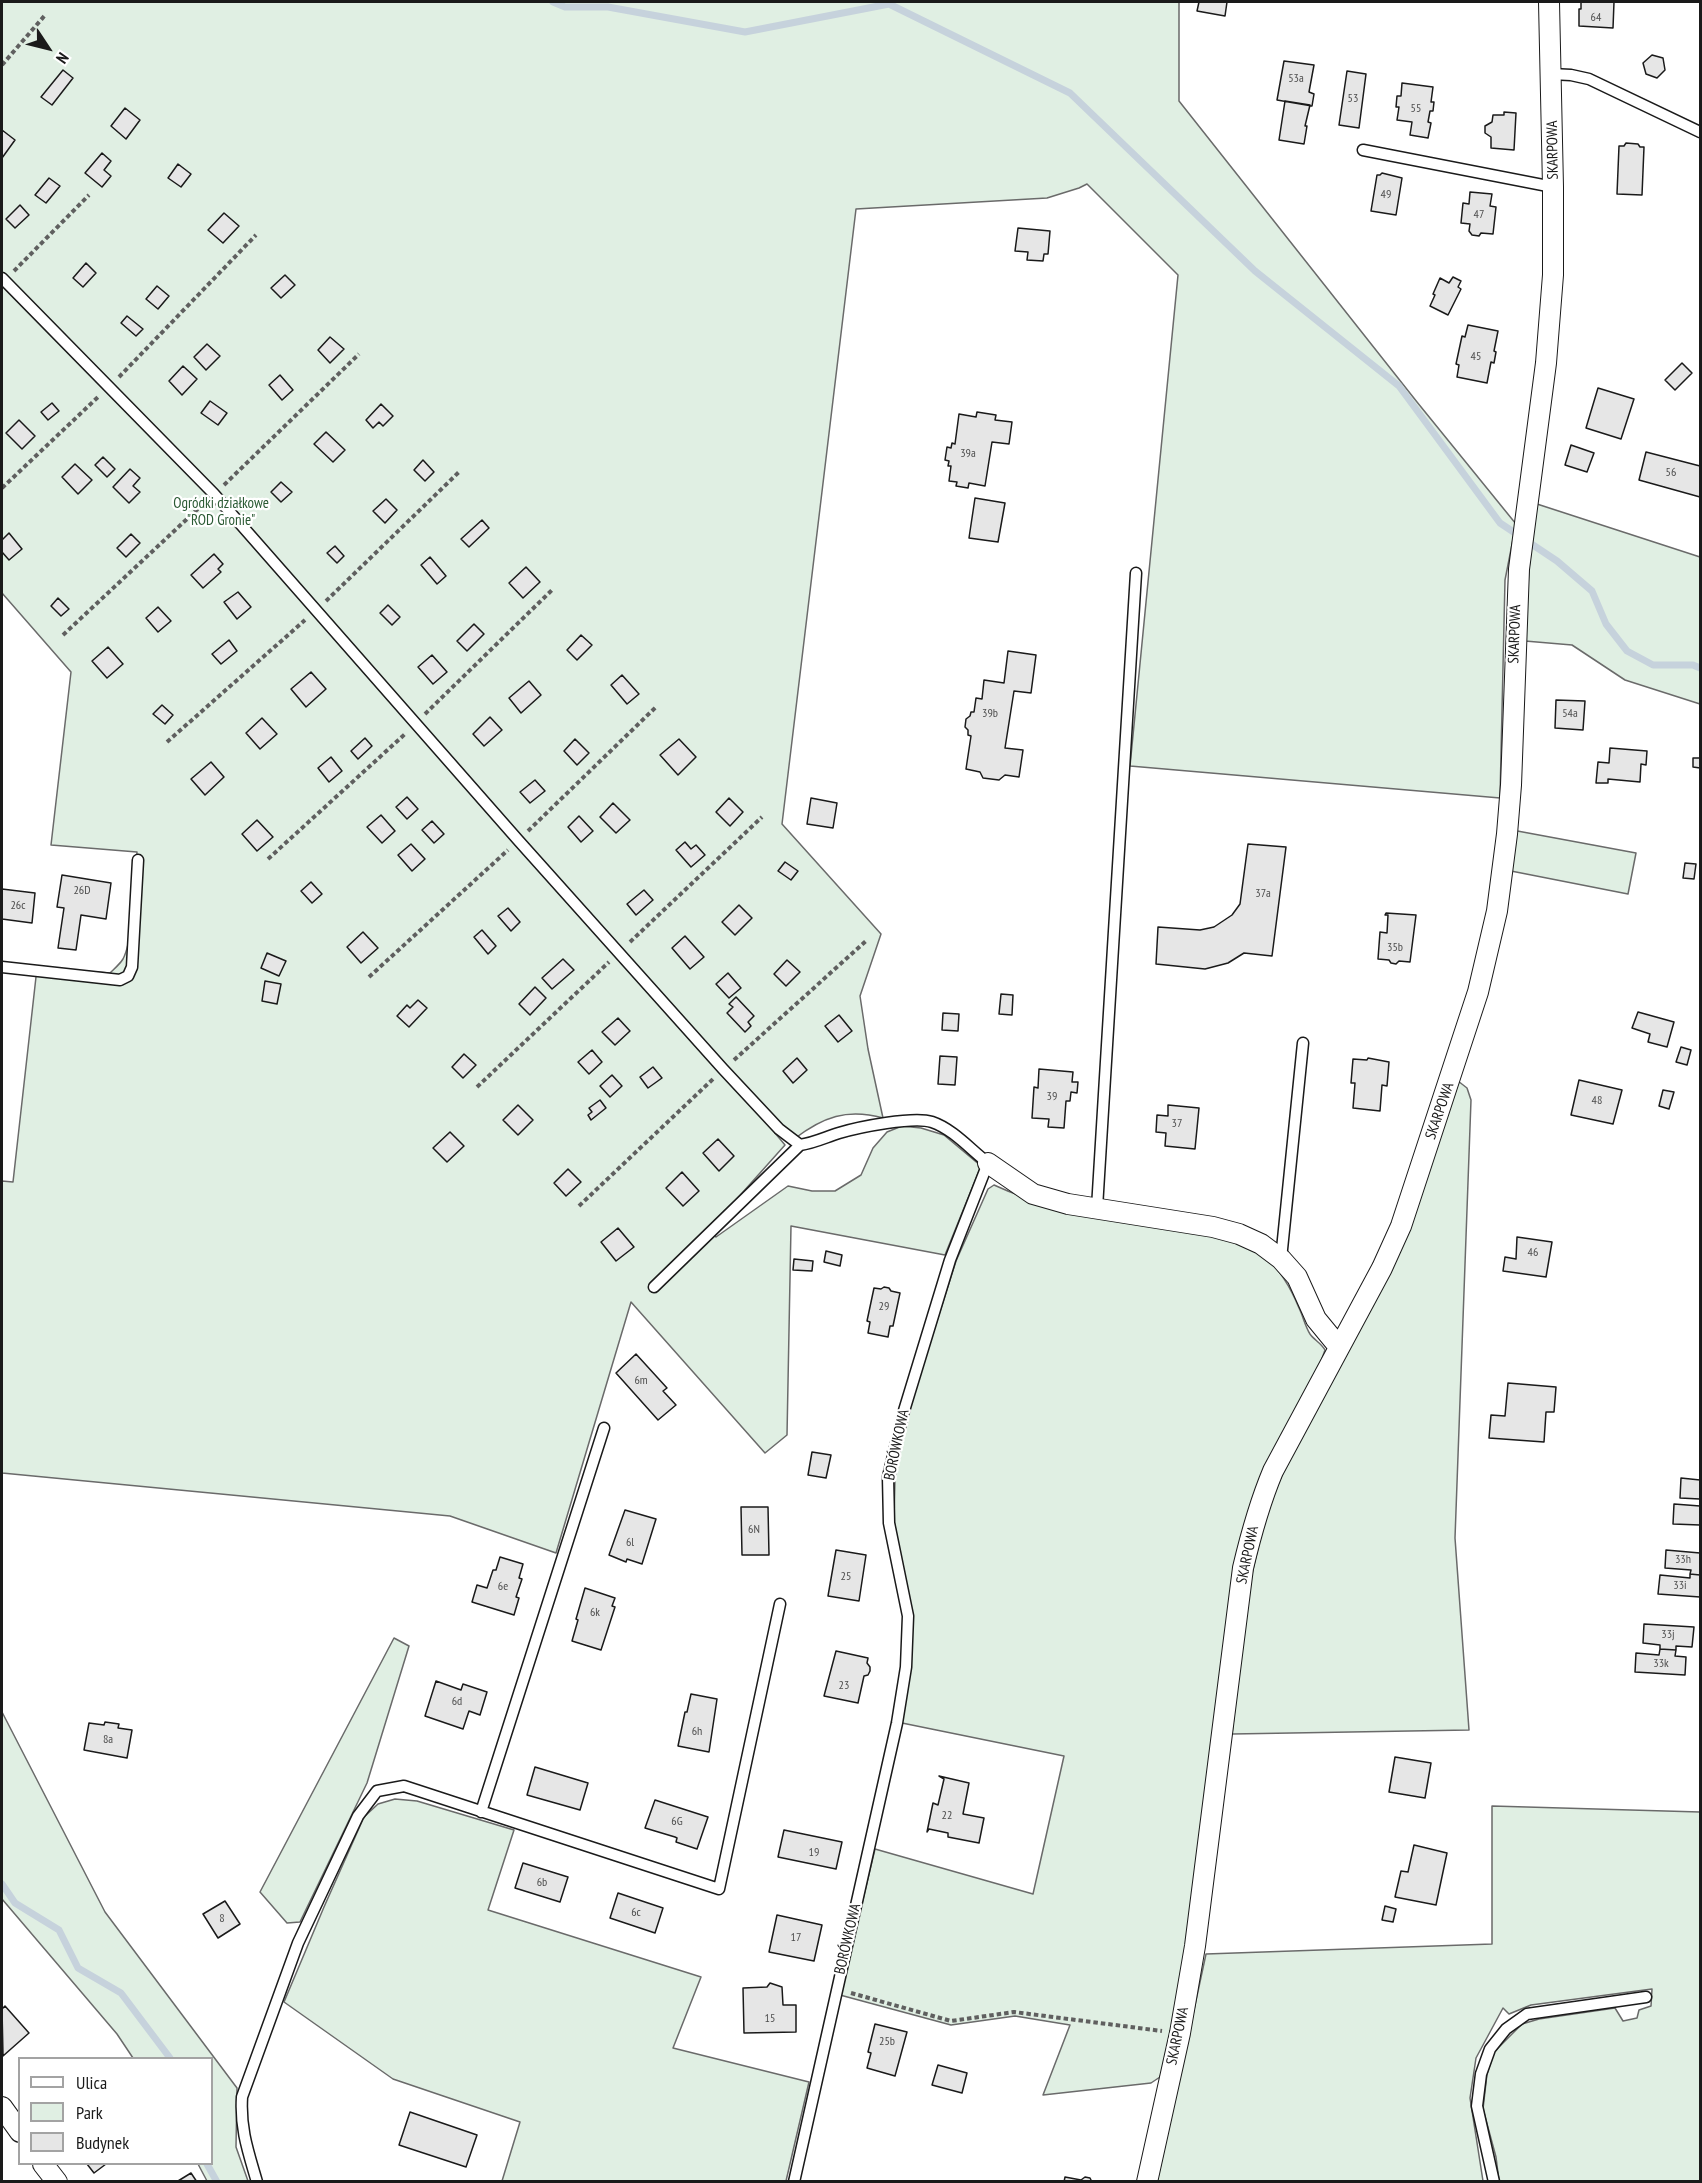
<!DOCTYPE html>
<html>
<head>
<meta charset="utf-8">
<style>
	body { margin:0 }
	#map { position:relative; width:1702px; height:2183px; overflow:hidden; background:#fff; font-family:"PT Sans Narrow",sans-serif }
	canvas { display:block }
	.frame { position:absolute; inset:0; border:3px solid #1a1a1a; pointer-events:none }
	.legend { position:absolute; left:18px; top:2057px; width:195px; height:108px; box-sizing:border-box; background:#fff; border:2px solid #a3a3a3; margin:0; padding:8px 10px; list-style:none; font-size:18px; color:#1a1a1a }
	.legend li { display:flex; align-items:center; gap:12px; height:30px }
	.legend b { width:30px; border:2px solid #a3a3a3 }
	.north { position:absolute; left:18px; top:18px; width:60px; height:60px; -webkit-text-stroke:4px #fff; paint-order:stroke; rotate:125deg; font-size:16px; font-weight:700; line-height:24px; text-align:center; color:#1a1a1a }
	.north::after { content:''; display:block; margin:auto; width:21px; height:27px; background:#1a1a1a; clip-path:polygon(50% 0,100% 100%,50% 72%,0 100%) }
</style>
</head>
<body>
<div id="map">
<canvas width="1702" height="2183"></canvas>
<div class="frame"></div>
<ul class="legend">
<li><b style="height:8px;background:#fff"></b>Ulica</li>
<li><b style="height:16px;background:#e0efe3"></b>Park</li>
<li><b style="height:16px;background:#e6e6e6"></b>Budynek</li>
</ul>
<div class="north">N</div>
</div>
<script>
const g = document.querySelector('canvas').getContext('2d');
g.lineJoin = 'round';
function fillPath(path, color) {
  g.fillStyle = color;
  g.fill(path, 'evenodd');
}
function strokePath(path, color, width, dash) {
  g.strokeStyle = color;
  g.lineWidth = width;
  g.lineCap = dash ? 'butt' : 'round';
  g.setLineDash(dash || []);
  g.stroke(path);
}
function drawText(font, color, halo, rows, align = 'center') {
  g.font = font + ' "PT Sans Narrow",sans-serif';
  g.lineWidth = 4.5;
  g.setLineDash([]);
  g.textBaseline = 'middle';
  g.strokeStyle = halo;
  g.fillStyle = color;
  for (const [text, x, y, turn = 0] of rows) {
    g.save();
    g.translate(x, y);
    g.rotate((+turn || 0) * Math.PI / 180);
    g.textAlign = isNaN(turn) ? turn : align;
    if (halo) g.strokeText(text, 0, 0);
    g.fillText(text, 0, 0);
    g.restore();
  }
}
const green = new Path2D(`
	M2,2h1177v99l238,301 99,122 -11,56 -5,218 -370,-32 48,-491 -91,-91 -8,4 -32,10 -191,11 -74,615 99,110 -21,62 8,53 15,69c-36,-10 -60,-1 -89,21l-12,-13 -7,7 10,12 -75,84 6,8 72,-51 24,5h23l26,-16 12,-27 14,-16 15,-6 19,2 23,7 37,31 -36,89 -154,-29 -4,209 -22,18 -134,-151 -75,251 -106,-37 -448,-43v-292l11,1 24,-214 73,5c4,-4 10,-9 13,-14 11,-21 12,-81 14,-107l-86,-7 20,-173 -69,-79z
	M1537,504l163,53v147l-75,-24 -53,-35 -47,-4 4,-73z
	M1512,830l124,23 -8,41 -117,-23z
	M1458,1081l9,7 4,12 -16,438 14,192 -237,4 16,-143 19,-82z
	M994,1185c55,26 118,32 178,43 31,6 69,9 95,31 14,12 25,32 32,49 4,8 6,18 11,26 4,6 11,9 15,16l-5,14 -48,89 -106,607 -6,17 -9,6 -108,12 27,-70 -55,-9 -64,9 -111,-30 35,-146 158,45 31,-138 -162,-33 9,-56 1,-51 -18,-95 1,-44 12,-62 49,-154 32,-72z
	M394,1638l15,8 -42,137 -67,139 -13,1 -27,-31z
	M2,1712l103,200 132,176 -1,59 12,34h-41l-9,-17h14v-106h-79l-16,-24 -115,-135z
	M395,1799l22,2 97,29 -26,80 213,67 -28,71 136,34 -23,99h-284l18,-59 -127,-43 -109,-77 40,-95 40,-90 14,-13z
	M1492,1806l208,6v369h-201l-3,-24 -13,-48 4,-35 7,-22 28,-28 17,-5 76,-11 8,13 14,-3 2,-8 12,-4 1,-17 -121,16 -22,9 -6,-6 -27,50 -6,40 13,83 -326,1 49,-228 286,-10z`);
fillPath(green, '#e0efe3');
strokePath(green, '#6a6a6a', 1.5);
strokePath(new Path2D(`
	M553,2l12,5h43l137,25 144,-28
	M887,2l2,2 181,89 185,178 144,115 101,137 57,38 35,30 14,33 21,27 26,14h40l7,3
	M2,1884l13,19 44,27 19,38 43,25 49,65
	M207,2164l10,18`), '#c6d2dc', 7);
const building = new Path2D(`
	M1199,2h28l-2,14 -28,-5z
	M1581,2h33l-1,26 -34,-2v-17h2z
	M1652,55l11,3 2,12 -8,8 -11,-4 -3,-11z
	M1284,61l30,4 -5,27 5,2 -2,12 -35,-6z
	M63,70l10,8 -21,27 -11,-8z
	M1347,71l19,3 -7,54 -20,-3z
	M1402,83l31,4 -2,15h3l-1,9h-3l-2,11 3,1 -3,15 -18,-3 2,-13 -15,-2 2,-13h-3l1,-11h4z
	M1285,101l25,4 -5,21h2l-3,18 -25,-4z
	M125,108l15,12 -14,19 -15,-13z
	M1504,112l12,1 -2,37 -23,-2v-11l-6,-4v-7l7,-4 1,-7h11z
	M2,130l13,10 -13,18z
	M1626,143l12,1 2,3h4l-2,48 -25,-1 2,-48h5z
	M102,153l9,8 -7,9 7,6 -9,11 -17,-14z
	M178,164l13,10 -10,13 -13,-9z
	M1382,173l20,5 -6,37 -25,-4 6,-36h3z
	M49,178l11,8 -14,17 -11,-8z
	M1470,192l22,2 -2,12 6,1 -3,27 -12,-1 -2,3 -7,-1 -3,-4 1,-7 -9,-1 2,-20 6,1z
	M20,205l9,10 -14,13 -9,-9z
	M224,213l15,13 -16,17 -15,-13z
	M1018,228l32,3 -2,23h-4l-1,7 -16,-1 1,-8 -13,-1z
	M86,263l10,10 -13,14 -10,-9z
	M285,275l10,10 -14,13 -10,-10z
	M1453,277l8,4 -3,6 3,2 -13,26 -18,-9 5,-11 -2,-1 7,-16 9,5z
	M157,286l12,10 -11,13 -12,-10z
	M127,316l16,13 -7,7 -15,-13z
	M1468,325l30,6 -4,20 2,1 -2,11 -3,-1 -4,21 -30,-6 2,-12 -3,-1 6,-28 3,1z
	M330,337l14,12 -14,14 -12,-13z
	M207,344l13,12 -14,14 -12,-13z
	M1682,363l10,10 -17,17 -10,-10z
	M183,366l14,13 -15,16 -13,-14z
	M280,375l13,15 -11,10 -13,-15z
	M1598,388l36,11 -13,40 -35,-11z
	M210,401l17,12 -9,12 -17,-12z
	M52,403l7,8 -11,9 -7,-8z
	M381,404l12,12 -10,10 -4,-4 -6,6 -7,-8z
	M977,412l19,3 -1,5 17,2 -3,22 -17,-2 -7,44 -16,-3 -1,5 -12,-2 1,-4 -8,-1 2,-15h-3l1,-5 -4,-1 2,-13 4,1 1,-5 3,1 4,-30 17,3z
	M19,420l16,16 -13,13 -16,-16z
	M326,432l19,18 -12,12 -19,-18z
	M1571,445l23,8 -7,19 -22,-7z
	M1646,452l54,14v31l-61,-17z
	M103,457l12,12 -8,8 -12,-12z
	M423,460l11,12 -9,9 -11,-11z
	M75,464l17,16 -14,14 -16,-17z
	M130,469l10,9 -7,8 7,6 -11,11 -16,-16z
	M281,482l11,10 -11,10 -10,-10z
	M975,498l30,5 -7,39 -29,-4z
	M386,499l11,11 -12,13 -12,-12z
	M482,520l7,8 -20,19 -8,-8z
	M9,533l13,16 -13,11 -7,-8v-12z
	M131,534l9,9 -14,14 -9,-9z
	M335,546l9,10 -7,7 -10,-10z
	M214,554l9,10 -5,5 3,3 -18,16 -12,-13z
	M430,557l16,19 -9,8 -16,-19z
	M526,567l14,15 -17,16 -14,-15z
	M238,592l13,15 -14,12 -13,-17z
	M58,598l11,11 -8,7 -10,-10z
	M388,605l12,12 -8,8 -12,-12z
	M158,607l13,14 -13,11 -12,-14z
	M474,624l10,10 -17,17 -10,-10z
	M581,635l11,10 -15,15 -10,-10z
	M229,640l8,11 -16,13 -9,-10z
	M108,647l15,17 -16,14 -15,-17z
	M1008,651l28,4 -5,38 -17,-2 -9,57 18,2 -4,27 -14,-2 -6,5 -16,-2 -3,-6 -14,-3 5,-33 -3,-1v-5l-3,-3 1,-8 4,-3 1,-4h3l2,-14 6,1 2,-19 20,3z
	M432,655l15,17 -14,12 -15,-17z
	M311,672l15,17 -20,18 -15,-18z
	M622,675l17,19 -12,10 -16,-19z
	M529,681l12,14 -20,18 -12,-15z
	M1556,700l29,1 -2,29 -28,-2z
	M162,705l11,10 -8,9 -12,-10z
	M490,717l12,13 -18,16 -11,-12z
	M262,718l15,16 -17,15 -14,-16z
	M365,738l7,8 -14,13 -7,-8z
	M575,739l14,14 -12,12 -13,-14z
	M679,739l17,18 -18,18 -18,-20z
	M1610,748l37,3 -1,14 -5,-1 -1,18 -32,-3v4h-12l2,-21 11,1z
	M331,757l11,14 -13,11 -11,-14z
	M1693,758h7v10l-7,-1z
	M211,762l13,15 -19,18 -14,-16z
	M535,780l10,11 -15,12 -10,-11z
	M407,797l11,12 -11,10 -11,-12z
	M729,798l14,14 -13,14 -14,-14z
	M811,798l26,5 -4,25 -26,-4z
	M613,803l17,17 -14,13 -16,-16z
	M381,815l14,16 -13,12 -15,-16z
	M579,816l14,15 -12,11 -13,-15z
	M257,820l16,17 -16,14 -15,-17z
	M432,821l12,13 -10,9 -12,-13z
	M685,842l6,7 5,-4 9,10 -14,12 -15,-17z
	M411,844l14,15 -13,12 -14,-16z
	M1248,844l38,3 -14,109 -28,-3 -16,10 -23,6 -49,-5 2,-37 42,3 14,-3 18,-12 8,-11z
	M785,862l13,9 -7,9 -13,-9z
	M1685,863l11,1 -2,15 -11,-1z
	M62,875l49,8 -5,36 -25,-4 -5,35 -18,-2 6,-40 -7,-1z
	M311,882l11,12 -10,9 -11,-12z
	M2,889l33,4 -3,30 -30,-4z
	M644,890l9,10 -17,15 -9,-11z
	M739,905l13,13 -17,17 -13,-13z
	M508,908l12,14 -9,9 -13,-15z
	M1386,913l30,2 -6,47 -11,-1 -3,3 -5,-1 -2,-3 -11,-1 2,-27 7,1 1,-18h-3z
	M482,930l14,16 -8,8 -14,-17z
	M363,932l15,16 -17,15 -14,-16z
	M685,936l19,21 -14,12 -18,-21z
	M267,953l19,8 -7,15 -18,-8z
	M563,959l11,11 -22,19 -10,-11z
	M787,960l13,12 -14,14 -12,-12z
	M728,973l13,15 -12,10 -13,-14z
	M265,981l16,3 -4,20 -15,-3z
	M535,987l11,11 -16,17 -11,-11z
	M1001,994l12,1 -1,20 -13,-1z
	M736,997l18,19 -6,6 3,4 -6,6 -18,-19 6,-6 -4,-3z
	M418,1000l9,8 -18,19 -12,-11 10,-11 3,3z
	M1638,1012l36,10 -7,25 -19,-5 2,-8 -18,-6z
	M943,1013l16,1 -1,17 -16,-1z
	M839,1015l13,16 -14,11 -13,-16z
	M618,1018l12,13 -15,14 -13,-13z
	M1681,1047l10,3 -4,15 -11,-3z
	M592,1050l10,12 -13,12 -11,-12z
	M464,1054l12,11 -13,13 -11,-11z
	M940,1056l17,1 -2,28 -17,-1z
	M797,1058l10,12 -14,13 -10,-12z
	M1368,1058l21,4 -2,24 -5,-1 -2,26 -27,-3 2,-25h-4l2,-24 14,1z
	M653,1067l9,11 -14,10 -8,-11z
	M1039,1069l34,3 -1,10h6l-1,11 -6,-1 -1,9h-4l-2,27 -16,-1 1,-8 -17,-1 2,-31 4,1z
	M612,1075l10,11 -12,11 -10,-11z
	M1579,1080l43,10 -9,34 -42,-9z
	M1663,1090l11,2 -5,17 -10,-3z
	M600,1100l6,8 -15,12 -3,-5 4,-3 -3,-4z
	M518,1105l15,15 -15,15 -15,-15z
	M1168,1105l31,3 -4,41 -30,-3 1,-13 -10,-1 1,-17 11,1z
	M450,1132l14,14 -17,16 -14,-14z
	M718,1139l16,17 -15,15 -16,-18z
	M568,1169l13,13 -15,14 -12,-13z
	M682,1172l17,19 -16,15 -17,-18z
	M618,1228l16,19 -18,14 -15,-19z
	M1517,1237l35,5 -6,35 -43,-6 2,-14 11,2z
	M826,1251l16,4 -2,11 -16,-4z
	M794,1259l19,2 -1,10 -19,-1z
	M884,1287l5,1 2,3 9,2 -7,33h-3l-2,11 -20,-4 2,-11 -3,-1 7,-33 7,1z
	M636,1354l31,34 -4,3 13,14 -18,15 -42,-47z
	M1508,1383l48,4 -2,25h-8l-2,30 -55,-4 2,-23 14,1z
	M812,1452l19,3 -5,23 -18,-3z
	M1681,1478l19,2v19l-20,-1z
	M1674,1504l26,2v19l-27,-1z
	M741,1507h27l1,48h-27z
	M625,1510l31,9 -14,45 -15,-5 -1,3 -17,-7z
	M836,1550l30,5 -7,46 -31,-5z
	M1666,1550l34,3v22l-10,-1 1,-4 -26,-2z
	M500,1557l23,7 -4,14 3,1 -6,18 3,1 -5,17 -42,-13 5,-17 10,3 6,-18h3z
	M1690,1574l10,1v22l-42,-3 2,-19 30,3z
	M585,1588l30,10 -3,8 3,1 -14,43 -29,-9 6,-21 -2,-1z
	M1644,1624l50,3 -2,20 -16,-1v4l-16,-1v-4l-17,-2z
	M1660,1649l16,1 -1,6 11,1 -1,18 -50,-3 1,-19 23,2z
	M836,1651l32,7 -1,5 3,4v4l-2,4 -4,1 -6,27 -34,-7z
	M436,1681l25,9 2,-6 24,8 -7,23 -11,-4 -6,18 -38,-13z
	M691,1694l26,5 -8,53 -31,-6 7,-34h2z
	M105,1722l14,2 -1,4 14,2 -5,28 -43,-8 5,-27 15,2z
	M1395,1757l36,6 -6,35 -36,-6z
	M535,1767l53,16 -8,27 -53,-15z
	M939,1776l30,7 -6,31 21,4 -5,25 -31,-6v-4l-19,-4 -2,3 6,-29 5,2 6,-26z
	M655,1800l53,17 -11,32 -21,-7 1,-4 -2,-1 -30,-9z
	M784,1830l58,12 -6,27 -58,-12z
	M1414,1845l33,8 -11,52 -41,-8 6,-26 7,1z
	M523,1863l45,14 -8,25 -45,-14z
	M618,1893l45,15 -8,25 -45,-15z
	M225,1901l15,23 -22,14 -15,-24z
	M1385,1906l11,3 -3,13 -11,-2z
	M777,1915l45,10 -8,36 -45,-9z
	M770,1983l12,4 1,18h13v27l-52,1 -1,-45 24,-1z
	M5,2006l24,27 -26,23 -1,-47z
	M875,2024l32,8 -12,44 -28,-8 4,-15 -3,-1z
	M938,2065l29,8 -5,20 -30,-8z
	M410,2112l67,23 -11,32 -67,-22z
	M87,2164h19l-12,9z
	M191,2173l6,9h-18l-1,-1z
	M1065,2177l16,3 4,-3 5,1 2,4h-28z`);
fillPath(building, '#e6e6e6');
strokePath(building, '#1a1a1a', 1.5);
const service = new Path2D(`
	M1551,74l20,1 18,4 111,53
	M1363,150l190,37
	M2,278l212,216 304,346 205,229 56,60 21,16
	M2,967l118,13 8,-4 4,-9 6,-107
	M1097,1208l39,-635
	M1281,1259l22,-216
	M654,1287l146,-142c14,-2 26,-8 39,-12 20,-6 75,-17 93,-11 21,7 39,28 56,41l-38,97 -47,154 -15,63 1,46 19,93 -2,51 -9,56 -103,459
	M481,1812l123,-384
	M257,2182c-9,-31 -17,-53 -15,-85l56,-154 60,-127 19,-25 27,-5 315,103 61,-285
	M1494,2182l-17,-76 4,-32 9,-25 16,-20 21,-15 119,-17`);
const minor = new Path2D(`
	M988,1163l45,31 35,10 145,23 26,7 22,10 20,15 16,18 19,42 23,28
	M2,2107l18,25
	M43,2164l14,18
	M1147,2182l33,-149 15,-87 48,-378c8,-34 17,-66 30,-97l109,-203 19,-42 77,-234 19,-81 10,-77 4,-49 8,-216 27,-206 7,-88v-88l-4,-185`);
strokePath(service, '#1a1a1a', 13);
strokePath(minor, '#1a1a1a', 22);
strokePath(new Path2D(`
	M2,65l44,-51
	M14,271l75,-76
	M119,377l137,-142
	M224,485l135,-131
	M2,488l96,-91
	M326,601l133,-129
	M63,635l140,-131
	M425,714l128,-125
	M167,742l138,-122
	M528,831l129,-125
	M268,859l137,-125
	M630,942l132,-125
	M369,977l139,-127
	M734,1060l133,-120
	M477,1087l132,-125
	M579,1206l134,-127
	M851,1993l100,28 63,-9 148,19`), '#5f5f5f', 4, [4.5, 3]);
strokePath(service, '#fff', 10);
strokePath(minor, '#fff', 20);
drawText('12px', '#4d4d4d', null, [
	["64",1596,18],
	["53a",1296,79],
	["53",1353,99],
	["55",1416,109],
	["49",1386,195],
	["47",1479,215],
	["45",1476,357],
	["39a",968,454],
	["56",1671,473],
	["39b",990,714],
	["54a",1570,714],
	["26D",82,891],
	["37a",1263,894],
	["26c",18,906],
	["35b",1395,948],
	["39",1052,1097],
	["48",1597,1101],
	["37",1177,1124],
	["46",1533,1253],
	["29",884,1307],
	["6m",641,1381],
	["6N",754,1530],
	["6l",630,1543],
	["33h",1683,1560],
	["25",846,1577],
	["33i",1680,1586],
	["6e",503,1587],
	["6k",595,1613],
	["33j",1668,1635],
	["33k",1661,1664],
	["23",844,1686],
	["6d",457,1702],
	["6h",697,1732],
	["8a",108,1740],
	["22",947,1816],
	["6G",677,1822],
	["19",814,1853],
	["6b",542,1883],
	["6c",636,1913],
	["8",222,1919],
	["17",796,1938],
	["15",770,2019],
	["25b",887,2042]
]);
drawText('15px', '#1a1a1a', '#fff', [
	["SKARPOWA",1553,150,-91],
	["SKARPOWA",1515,634,-88],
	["SKARPOWA",1440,1111,-71],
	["BORÓWKOWA",897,1445,-78],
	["SKARPOWA",1248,1555,-78],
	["BORÓWKOWA",848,1939,-77],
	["SKARPOWA",1178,2036,-78]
]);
drawText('15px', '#2b5a34', '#fff', [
	["Ogródki działkowe",221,504],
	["\"ROD Gronie\"",221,521]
]);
</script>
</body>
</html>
